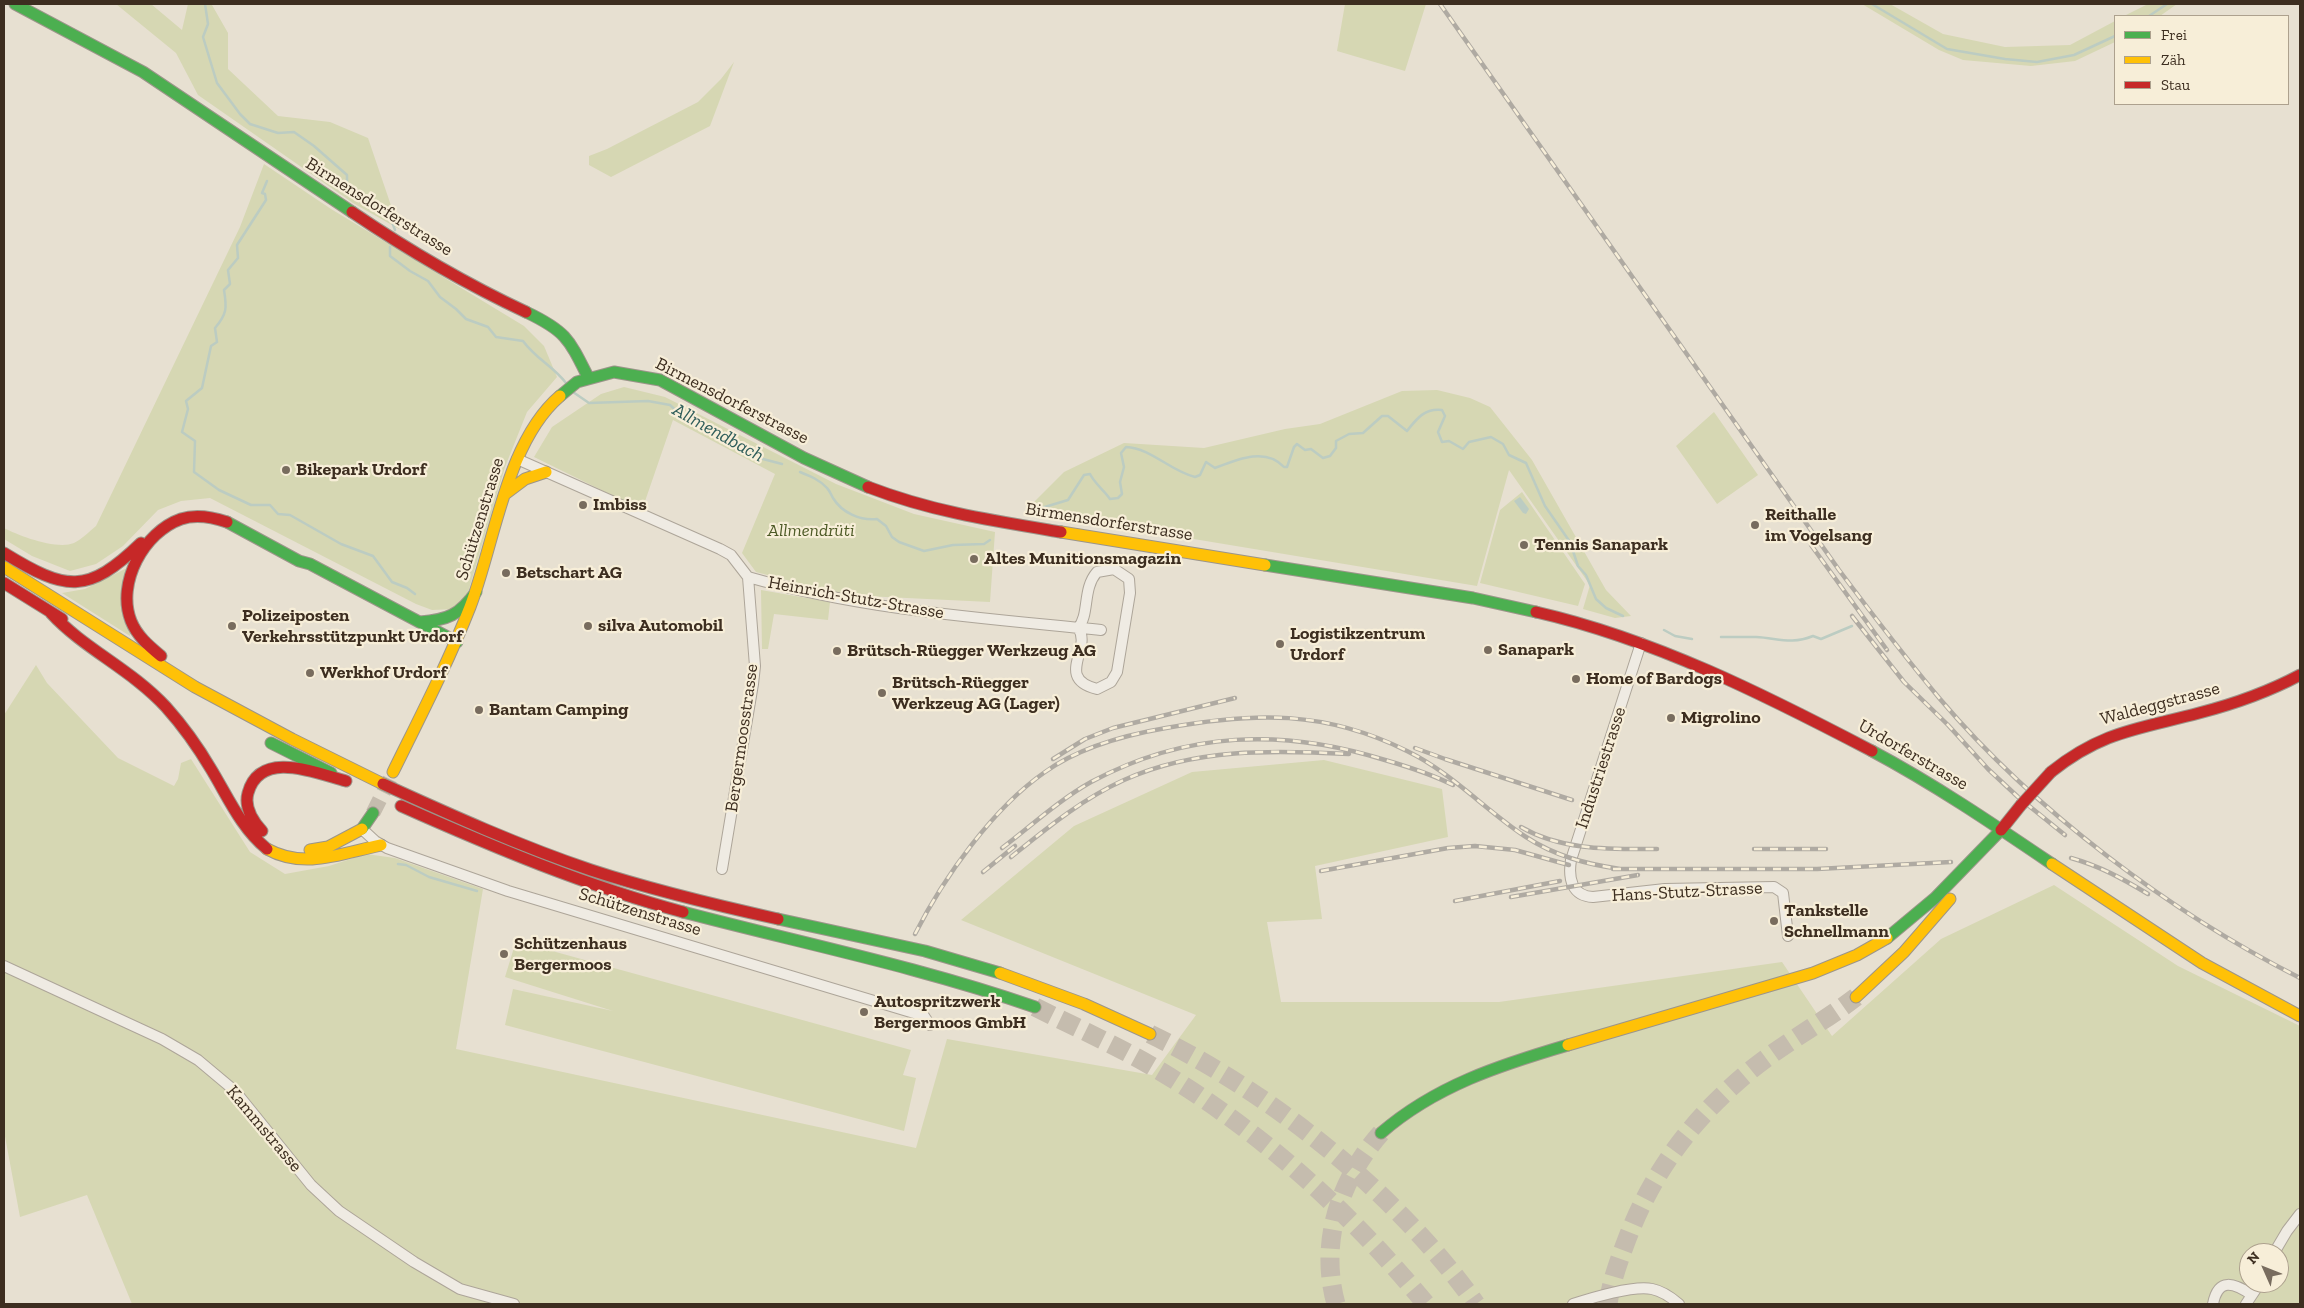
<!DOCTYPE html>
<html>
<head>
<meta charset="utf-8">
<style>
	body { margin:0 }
	#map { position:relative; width:2304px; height:1308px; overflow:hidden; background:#e7e0d1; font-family:"Zilla Slab",serif }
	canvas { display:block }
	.frame { position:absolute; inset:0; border:5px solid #3d2e20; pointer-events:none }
	.legend { position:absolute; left:2114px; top:15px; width:175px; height:90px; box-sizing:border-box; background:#f7eed8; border:1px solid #ada18e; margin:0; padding:6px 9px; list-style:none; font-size:15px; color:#3d2e20 }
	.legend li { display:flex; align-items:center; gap:10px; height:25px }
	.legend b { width:25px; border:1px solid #ada18e }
	.north { position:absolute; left:2239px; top:1243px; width:50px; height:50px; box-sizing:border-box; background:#f7eed8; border:1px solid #ada18e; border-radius:50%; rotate:314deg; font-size:14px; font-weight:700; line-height:20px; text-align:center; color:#3d2e20 }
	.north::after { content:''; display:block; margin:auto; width:18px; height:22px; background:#786c5e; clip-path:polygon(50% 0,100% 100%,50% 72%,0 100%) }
</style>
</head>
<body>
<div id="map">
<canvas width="2304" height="1308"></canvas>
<div class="frame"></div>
<ul class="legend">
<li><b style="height:6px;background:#4caf50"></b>Frei</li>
<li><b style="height:6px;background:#ffc107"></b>Zäh</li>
<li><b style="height:6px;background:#c62828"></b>Stau</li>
</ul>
<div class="north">N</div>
</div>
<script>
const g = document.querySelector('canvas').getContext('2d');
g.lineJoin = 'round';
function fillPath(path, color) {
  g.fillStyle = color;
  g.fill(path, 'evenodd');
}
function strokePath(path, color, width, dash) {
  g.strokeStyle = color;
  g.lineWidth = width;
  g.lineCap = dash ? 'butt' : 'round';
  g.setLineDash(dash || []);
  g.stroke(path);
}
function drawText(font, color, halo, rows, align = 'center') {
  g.font = font + ' "Zilla Slab",serif';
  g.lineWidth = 4.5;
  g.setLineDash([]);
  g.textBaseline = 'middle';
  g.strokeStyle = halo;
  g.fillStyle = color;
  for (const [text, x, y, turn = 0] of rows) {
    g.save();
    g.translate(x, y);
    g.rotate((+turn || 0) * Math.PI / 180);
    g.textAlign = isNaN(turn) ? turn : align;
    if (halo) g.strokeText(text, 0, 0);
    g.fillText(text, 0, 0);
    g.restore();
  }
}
fillPath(new Path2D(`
	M116,4h35l31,26 6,-26 24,1 16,28v36l50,47 52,6 38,16 31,91 -46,-26 -155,-108 -22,-42z
	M1345,4h81l-21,67 -68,-20z
	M1862,4h28l53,30 62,13 65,-2 45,-24v21l-40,19 -44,5 -68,-6 -24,-10z
	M2148,4h29l-17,12h-36z
	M734,62l-24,64 -99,51 -22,-12v-9l18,-7 91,-47 23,-23z
	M264,164l67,45 193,117 20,20 13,31 -30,35 -22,55 -38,129 -12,13 -23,1 -16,-6 -206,-106 -29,3 -23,9 -35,36 -27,18 -26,7 -38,-15 -28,-17v-11c15,8 53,22 70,15 7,-3 16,-12 22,-17l144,-299z
	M624,387l41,10 171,87 78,30 81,18 -5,70 -146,-7 -88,-23 -14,-19 33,-79 -102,-54 -31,90 -108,-53 18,-30 49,-33z
	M1437,390l33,8 20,9 42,53 74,130 25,26 -16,2 -32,-9 7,-24 -81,-115 -32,116 -452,-75 39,-39 60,-29 80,5 81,-19 35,-5 82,-33z
	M1714,412l44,63 -41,29 -41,-58z
	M1522,492l63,92 -7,22 -98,-23 20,-73z
	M131,566l-1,70 -68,-43 23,-4z
	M761,590l69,12 -2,18 -54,-6 -6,35h-6z
	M36,665l11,18 71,75 56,28 4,-7 3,-16 10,-4 59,93 35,22 44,-8 37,-12 29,4 88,31 -27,160 460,99 31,-109 205,36 44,-60 -235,-95 113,-94 118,-54 132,-12 118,29 6,48 -133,29 7,53 -55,3 14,80h218l283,-40 50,74 109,-97 113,-54 124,81 122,60v278h-2168l-45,-109 -67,22 -16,-86v-416zM2249,1253h30v30h-30z
	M516,941l395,109 -8,25 13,3 -12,53 -399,-106 8,-36 100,22 -108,-34z`), '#d6d7b3');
fillPath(new Path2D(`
	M1520,497l9,12 -3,5 -3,-1 -9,-12z`), '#bcccc2');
strokePath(new Path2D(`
	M205,4l3,20 -5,13 14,46 23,31 10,10 28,9 16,-1 20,14 33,29v15l15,6 12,12 18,14 3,8
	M1872,4l75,45 58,10 32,3 37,-7 41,-19
	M2149,16l18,-12
	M267,181l-5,12 3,1 1,6 -29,45 1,13 -10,12 2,14 -6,6c3,18 3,24 -9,38l2,14 -6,4 -9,42 -16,13 2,8 -6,23 13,9 -1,31 25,18 32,15h19l8,9 12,1 51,29 32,12 19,26 15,6 8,6
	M390,247v9l20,15 18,10 12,16 16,12 10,10 22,8 8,10 27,4c13,18 30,25 43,42
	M573,392l16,11 59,-2 22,4 11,10 21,7 11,11 28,12 22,14 19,5
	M800,472c10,4 20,8 27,16 3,3 4,7 6,10 9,15 28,23 44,21l9,7 6,11 7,5 25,9 29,-6 31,-1 6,-4
	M1038,509l30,-9 16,-25 6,-1c5,10 14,16 20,25l8,-1 4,-4 -2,-12 4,-15 -3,-14 5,-6c25,1 44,24 69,30l5,-2 6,-13 9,6c23,-9 51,-21 69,-1h3l7,-20 3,-3 8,6 6,-1 12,9 7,-2 6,-8v-7l13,-7 14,-1 19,-17h6l19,15c10,-13 18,-23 35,-21l3,6 -7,16 4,10 7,-1 14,8 6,-7 22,-5 12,7 6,11 17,8 19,43 25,36 8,24 8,9 10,24 10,9 17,8
	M1664,630l11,6 17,3
	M1721,637c12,0 23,0 35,0 22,1 35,8 57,-1l8,3 31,-13
	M398,864l8,1 23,12 48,14`), '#bcccc2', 2.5);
strokePath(new Path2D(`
	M373,813l19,-38`), '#c5bcae', 15, [15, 8]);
strokePath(new Path2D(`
	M1035,1007c42,21 85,40 125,64 103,62 190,141 266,233
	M1150,1034c122,59 247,159 326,270
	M1336,1304c-17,-61 3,-124 45,-171
	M1608,1304c3,-22 11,-44 19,-65 27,-70 66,-121 124,-169 33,-27 71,-47 105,-73`), '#c5bcae', 19, [19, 9]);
const street = new Path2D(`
	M517,459l203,90 11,6 17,22c115,33 234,41 353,53
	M1114,569l15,10 1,14 -13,79 -6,10 -14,7c-43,-11 -4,-41 -19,-61 12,-14 4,-39 19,-56z
	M1641,643l-70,217c-3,19 1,36 22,37l72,-8 109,-2 9,6 5,43
	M362,829l13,12 12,7 121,43 416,125 6,9
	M722,869l31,-185 2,-18 -7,-89
	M4,966l158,73 36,21 37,31 76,94 28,26 75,51 46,27 54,15
	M2274,1253l13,-22 13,-17
	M1573,1304c18,-6 61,-19 79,-15 10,2 20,9 27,15
	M2213,1304c5,-27 21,-21 39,-9
	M2246,1304l14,-21`);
const fast = new Path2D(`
	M15,4l128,68 209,140
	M526,312c40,19 43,27 62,65
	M560,396l17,-14 37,-10 46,8 144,78 64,29
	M227,522l72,39 11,3
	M310,564l147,78
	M1265,565l208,33 63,14
	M420,622c28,-2 39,-7 56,-30
	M271,743l60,30
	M1872,751c62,33 121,73 180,113
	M362,829l11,-16
	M683,912c118,31 237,55 352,95
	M778,919l147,32 75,22
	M1887,938l48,-40 66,-68
	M1381,1133c54,-47 119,-68 187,-88`);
const slow = new Path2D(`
	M505,494l20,-15 21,-7
	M1061,532l204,33
	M4,567l191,120 97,52 91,45
	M393,772c27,-55 55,-109 77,-165 25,-65 36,-165 90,-211
	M267,849c38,21 75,4 114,-4
	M310,850l18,-3 34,-18
	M2052,864l150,99 98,53
	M1000,973l84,31 66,30
	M1856,997l48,-45 46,-53
	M1568,1045l245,-72 44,-18 30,-17`);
const jam = new Path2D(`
	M352,212c56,38 114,72 174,100
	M868,487c65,25 126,34 193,45
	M4,553c62,38 83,42 137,-10
	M4,583l58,36
	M1536,612c118,27 229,83 336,139
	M51,613c33,36 80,56 115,94 17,19 32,40 45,62 17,28 30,59 56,80
	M161,656c-12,-10 -24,-20 -30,-35 -15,-38 13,-89 50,-102 15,-5 31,-2 46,3
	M2051,772c51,-41 88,-43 148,-59 35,-9 69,-21 101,-38
	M383,784c68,31 137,62 208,86 61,20 124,35 187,49
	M401,806c92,41 185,80 282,106
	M2001,830l20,-25
	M262,831c-9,-10 -18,-24 -14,-38 12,-44 68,-20 98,-12`);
strokePath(street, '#ada599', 12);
strokePath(fast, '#9c958a', 13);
strokePath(slow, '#9c958a', 13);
strokePath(jam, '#9c958a', 13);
strokePath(street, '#efebe3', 10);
strokePath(fast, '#4caf50', 11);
strokePath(slow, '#ffc107', 11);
strokePath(jam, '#c62828', 11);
const rail = new Path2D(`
	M1440,4l399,566c33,44 66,87 101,129 95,112 230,213 360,279
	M1811,545l76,105
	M1852,616l52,66 44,43 40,44 30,28 47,38
	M1415,748l30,11 127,41
	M1053,759l32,-20 28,-11 122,-30
	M1521,827c41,24 90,22 136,22
	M1002,848c29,-22 57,-48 89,-66 95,-51 192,-54 294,-22 24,7 46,14 68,25
	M1754,849h72
	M1011,857c36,-29 71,-58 113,-77 71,-32 149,-30 225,-26
	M2071,858c29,8 52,21 77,36
	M1613,869h204l134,-7
	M1321,871l127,-23 27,-2 40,4 54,15
	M983,872l32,-26
	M1511,897l127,-22
	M1455,901l105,-20
	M915,934c29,-57 78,-126 130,-162 35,-25 80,-37 121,-44 88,-16 159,-18 241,23 45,22 78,59 119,86 29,19 60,27 94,32`);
strokePath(rail, '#afaaa2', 4.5);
strokePath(rail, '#f7eed8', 2.5, [8]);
const jamBridge = new Path2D(`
	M2021,805l30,-33`);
strokePath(jamBridge, '#9c958a', 13, []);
strokePath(jamBridge, '#c62828', 11);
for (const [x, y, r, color] of [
	[286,470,5,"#786c5e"],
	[583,505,5,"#786c5e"],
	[1755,525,5,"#786c5e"],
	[1524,545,5,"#786c5e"],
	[974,559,5,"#786c5e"],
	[506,573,5,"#786c5e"],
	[232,626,5,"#786c5e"],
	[588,626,5,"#786c5e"],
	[1280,644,5,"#786c5e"],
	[1488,650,5,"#786c5e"],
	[837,651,5,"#786c5e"],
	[310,673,5,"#786c5e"],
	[1576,679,5,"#786c5e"],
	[882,693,5,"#786c5e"],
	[479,710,5,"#786c5e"],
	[1671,718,5,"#786c5e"],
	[1774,921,5,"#786c5e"],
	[504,954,5,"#786c5e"],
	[864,1012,5,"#786c5e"]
]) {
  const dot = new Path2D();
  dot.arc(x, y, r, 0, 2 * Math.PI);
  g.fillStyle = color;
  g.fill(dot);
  strokePath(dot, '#f7eed8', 2);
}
drawText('18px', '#3d2e20', '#f7eed8', [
	["Birmensdorferstrasse",379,207,32],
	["Birmensdorferstrasse",732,401,27],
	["Schützenstrasse",480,519,-73],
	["Birmensdorferstrasse",1109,522,9],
	["Heinrich-Stutz-Strasse",856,598,10],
	["Waldeggstrasse",2160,704,-15],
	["Bergermoosstrasse",742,738,-82],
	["Urdorferstrasse",1913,755,30],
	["Industriestrasse",1601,768,-72],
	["Hans-Stutz-Strasse",1687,892,-3],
	["Schützenstrasse",640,912,17],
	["Kammstrasse",264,1129,50]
]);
drawText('bold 18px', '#3d2e20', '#f7eed8', [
	["Bikepark Urdorf",296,470],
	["Imbiss",593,505],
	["Reithalle",1765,515],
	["im Vogelsang",1765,536],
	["Tennis Sanapark",1534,545],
	["Altes Munitionsmagazin",984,559],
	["Betschart AG",516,573],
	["Polizeiposten",242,616],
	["Verkehrsstützpunkt Urdorf",242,637],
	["silva Automobil",598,626],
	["Logistikzentrum",1290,634],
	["Urdorf",1290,655],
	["Sanapark",1498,650],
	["Brütsch-Rüegger Werkzeug AG",847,651],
	["Werkhof Urdorf",320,673],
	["Home of Bardogs",1586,679],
	["Brütsch-Rüegger",892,683],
	["Werkzeug AG (Lager)",892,704],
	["Bantam Camping",489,710],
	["Migrolino",1681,718],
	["Tankstelle",1784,911],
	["Schnellmann",1784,932],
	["Schützenhaus",514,944],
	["Bergermoos",514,965],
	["Autospritzwerk",874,1002],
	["Bergermoos GmbH",874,1023]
], 'left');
drawText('italic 18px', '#4d5a26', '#f7eed8', [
	["Allmendrüti",811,531]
]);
drawText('italic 19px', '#2f5d5a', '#f7eed8', [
	["Allmendbach",718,433,29]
]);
</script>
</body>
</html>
